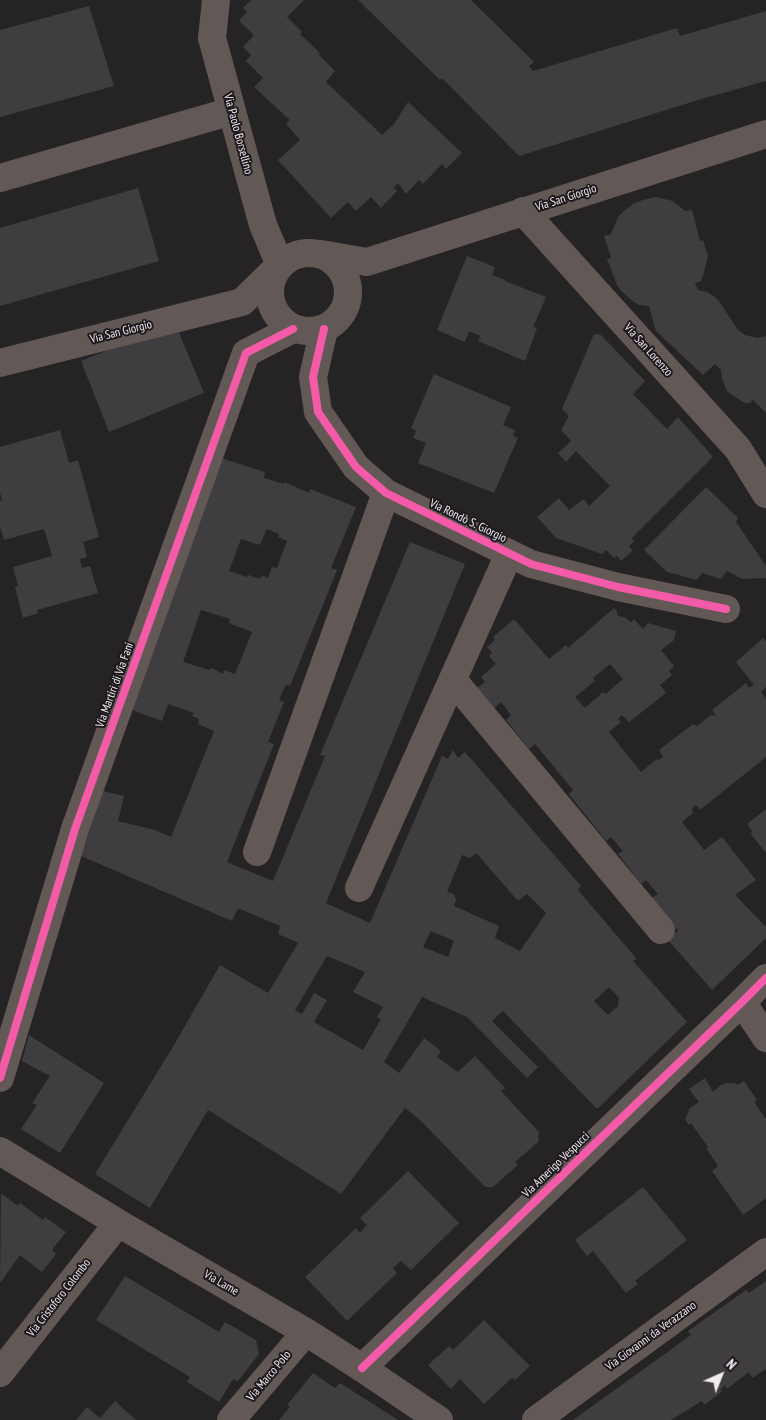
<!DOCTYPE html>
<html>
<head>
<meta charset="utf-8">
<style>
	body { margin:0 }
	#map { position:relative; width:766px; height:1420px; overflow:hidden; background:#262325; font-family:"PT Sans Narrow",sans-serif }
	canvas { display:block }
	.north { position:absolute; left:696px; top:1350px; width:50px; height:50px; -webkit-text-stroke:4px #1d181d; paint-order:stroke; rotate:44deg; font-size:14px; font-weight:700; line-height:20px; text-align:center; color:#eeeaed }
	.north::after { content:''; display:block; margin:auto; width:18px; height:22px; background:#eeeaed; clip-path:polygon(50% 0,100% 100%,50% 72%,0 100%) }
</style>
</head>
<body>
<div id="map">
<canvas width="766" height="1420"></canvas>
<div class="north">N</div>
</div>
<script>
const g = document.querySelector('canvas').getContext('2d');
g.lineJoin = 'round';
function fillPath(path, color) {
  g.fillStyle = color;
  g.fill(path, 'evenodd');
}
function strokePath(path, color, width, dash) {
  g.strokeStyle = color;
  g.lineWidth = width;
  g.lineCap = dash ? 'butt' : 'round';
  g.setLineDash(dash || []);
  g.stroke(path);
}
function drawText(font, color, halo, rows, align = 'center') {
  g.font = font + ' "PT Sans Narrow",sans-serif';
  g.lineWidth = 4;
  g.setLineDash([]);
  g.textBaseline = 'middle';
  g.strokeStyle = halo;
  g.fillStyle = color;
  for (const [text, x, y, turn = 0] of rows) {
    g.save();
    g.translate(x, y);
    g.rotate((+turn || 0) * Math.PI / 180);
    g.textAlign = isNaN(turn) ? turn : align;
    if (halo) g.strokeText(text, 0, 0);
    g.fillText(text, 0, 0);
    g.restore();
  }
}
fillPath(new Path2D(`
	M251,0h53l-17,17 15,15 -2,2 20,19 -1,2 16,16 -9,11 56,53 12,-11 14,-22 54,51 -16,16 -4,-5 -19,20 -4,-4 -13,14 -8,-11 -4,5 3,3 -16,17 -10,-11 -15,14 -8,-9 -17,16 -53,-58 22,-20 -14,-16 4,-4 -36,-33 9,-9 -17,-17 5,-6 -8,-8 11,-12 -15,-14 8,-9 -4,-4z
	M358,0h113l63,62 -5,4 4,5 144,-43 3,8 86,-25v70l-68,19 -179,56 -77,-78 -2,2z
	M89,6l25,80 -114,31v-87z
	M138,188l21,73 -159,45v-78z
	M655,197l18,4 12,10 7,-1 8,31 3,-1 5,16 -4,16 -3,9 -6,2 3,7 9,2 8,5 4,4 19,29 7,5 12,3 9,-2v77l-13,-13 -3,3h-5l-13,-8 -5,-4 -5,-13 -1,-8 -6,-6 -12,11 -47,-44 -7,-25 -10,-1 -5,-3 -12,-10 -5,-7 -10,-26 4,-1 -7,-22 7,-2 7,-17 7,-7 8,-6 10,-4z
	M467,256l28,11 -3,8 13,5v1l41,16 -13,30 4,1 -12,33 -47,-20 2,-5 -11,-5 -4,11 -28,-12z
	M175,323l29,70 -95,39 -28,-71z
	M594,334l7,1 44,46 -12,13 34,35 11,-12 35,40 -81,81 2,3 -5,5 4,5 -12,10 -4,-5 -3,2 -8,-8 -4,4 -46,-16 -19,-21 22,-19 10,12 15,-11 5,7 21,-20 -34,-35 -10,11 -8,-9 13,-12 -10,-11 8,-14 -7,-7z
	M434,374l77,33 -8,18 12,5 -2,6 5,2 -24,55 -76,-30 8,-20 -13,-5 3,-7 -5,-3z
	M60,430l9,33 9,-3 21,77 -16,5 4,15 -7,2 2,9 8,-2 8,27 -61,17 1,3 -15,5 -8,-31 3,-1 -5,-19 39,-11 -8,-27 -40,11 -4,-13v-26l2,-1 -2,-8v-45z
	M221,458l44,14 -1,6 20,6 1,-2 24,11 1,-4 46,18 -25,61 6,2 -47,116 -4,-2 -7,16 5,2 -16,40 6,2 -47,118 46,19 52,-125 -5,-1 90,-213 55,22 -139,339 44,20 72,-167 6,3 5,-9 5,8 7,-6 116,134 -3,4 59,69 -4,2 54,61 -89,86h-2l-93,-97 -11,10 46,46 -11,11 -60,-61 -45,-20 -38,65 15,11 25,-35 17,13 -4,6 21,15 17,-16 30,32 -4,3 38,41 -1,10 -23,20 3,3 -25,22h-8l-66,-68 -14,-11 -64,86 -133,-84 -58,98 -55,-34 79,-129 46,-80 48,28 30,-50 -20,-9 2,-8 -42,-18 -6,13 -151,-65 22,-65 21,5 -6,25 37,9 16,7 43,-106 -16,-7 1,-5 -7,-3 2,-3 -26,-9 -6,17 -30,-11zM267,529l12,5 -1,3 9,4 -10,27 -5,-1 -4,11 -6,-3 -2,4 -12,-4 -1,2 -18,-6 12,-32 19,6zM201,610l29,9 -1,4 23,9 -17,42 -11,-4 -1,4 -11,-6 -2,2 -27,-8zM476,853l42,48 9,-7 19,19 -26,38 -25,-13 4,-12 -45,-20 2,-5 -2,-7 -7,-2 15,-37 8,3zM431,931l23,10 -6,16 -25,-10zM327,956l38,16 -12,20 30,15 -6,10 4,2 -18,31 -49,-28 13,-22 -13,-7 -12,21 -7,-4zM609,987l10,11 -1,8 -10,9 -14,-14z
	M706,487l32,31 -2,4 30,44v12l-24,1 -15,-8 -6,8 -19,-6 -5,7 -30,-8 -23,-22z
	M614,608l3,3v4l9,3 5,4 3,-3 9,10 5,-6 28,8 -2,9 -13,10 13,16 -5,5 3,4 -12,10 6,8 -37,29 -7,-7 -4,4 3,3 -12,10 32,40 16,-13 1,1 5,-3 -4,-7 34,-26 4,2 15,-12 2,2 2,-1 -4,-5 34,-27 3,5 5,-3 -18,-23 27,-24 3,3v46l-5,5 5,7v58l-66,53 -4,-5 -5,5 3,2 -12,10 22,28 18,-13 34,43 -21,15 31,32v11l-54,52 -45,-51 11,-8 -27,-33 7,-4 -12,-14 -5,4 -23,-30 5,-3 -12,-14 -5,4 -37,-47 4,-4 -38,-46 -6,5 -23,-29 5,-5 -10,-13 -7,6 -17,-20 8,-6 -4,-5 15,-13 -7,-8 3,-3 -5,-6 8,-7 -2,-3 21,-18 35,40 17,-14 2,3zM610,664l13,15 -17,15 -3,-2 -18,16 -10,-11 20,-16 -2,-3z
	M766,809v44l-16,-20 3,-1 -6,-8z
	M29,1035l75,48 -44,70 -39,-24 16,-24 -5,-2 18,-27 -28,-15z
	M705,1078l8,14 8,-7 6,-2h7l4,2 6,-4 13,19 -3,2 12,17v79l-23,17 -31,-44 6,-5 -12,-18 2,-1 -17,-24 -2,2 -4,-6 5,-11 9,-6 -10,-13z
	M408,1171l51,52 -48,47 -10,-9 -8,7 4,5 -50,48 -42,-44 51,-49 4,5 7,-8 -7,-7z
	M643,1187l44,53 -52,41 3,3 -12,9 -33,-42 -6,5 -12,-16z
	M1,1193l17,13 2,-3 23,17 2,-3 21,15 -14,18 4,4 -14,18 -22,-17 -20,28z
	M125,1276l94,56 6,-10 31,18 3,14 -21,27 -5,-2 -14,23 -32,-20 3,-5 -94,-57z
	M766,1281v88l-14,9 -3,-6 -22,17 -2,-4 -5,5 3,1 -19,14 -2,-4 -31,19h-98l118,-85 -3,-4 58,-41 3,3z
	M484,1320l46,46 -15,14 -3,-2 -28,26 -24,-25 -9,10 -23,-24 21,-19 4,4z
	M313,1373l22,15 5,-5 58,37h-119l11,-13 -3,-2z
	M115,1401l21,19h-60l11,-13 13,11z`), '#3f3d3f');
strokePath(new Path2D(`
	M216,0l-4,38 51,187 17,40
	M0,178l232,-67
	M523,211l215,238 28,45
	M324,329l-11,48 5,35 38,55 30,26 145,71 87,23 108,22
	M453,680l208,250
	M257,852l129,-359
	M359,888l150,-334
	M742,1002l24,36
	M0,1078l75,-249 171,-476 47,-24
	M0,1151l118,72 188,109 56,36 77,52
	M362,1368l380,-366 24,-24
	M0,1373l118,-150
	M231,1420l75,-88
	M536,1420l230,-168`), '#625855', 28);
strokePath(new Path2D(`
	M270 292a39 39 0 1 1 78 0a39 39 0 1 1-78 0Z
	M321,254l46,8 399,-128
	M0,363l242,-61 38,-37`), '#625956', 28);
strokePath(new Path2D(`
	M324,329l-11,48 5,35 38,55 30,26 145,71 87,23 108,22
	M0,1078l75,-249 171,-476 47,-24
	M362,1368l380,-366 24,-24`), '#f35aa7', 8);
drawText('12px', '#eeeaed', '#1d181d', [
	["Via Paolo Borsellino",238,134,75],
	["Via San Giorgio",566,198,-18],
	["Via San Giorgio",121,332,-14],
	["Via San Lorenzo",648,350,48],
	["Via Rondò S. Giorgio",468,521,26],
	["Via Martiri di Via Fani",115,685,-70],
	["Via Amerigo Vespucci",556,1165,-44],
	["Via Lame",221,1283,30],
	["Via Cristoforo Colombo",59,1298,-52],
	["Via Giovanni da Verazzano",651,1336,-36],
	["Via Marco Polo",269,1376,-50]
]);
</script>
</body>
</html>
